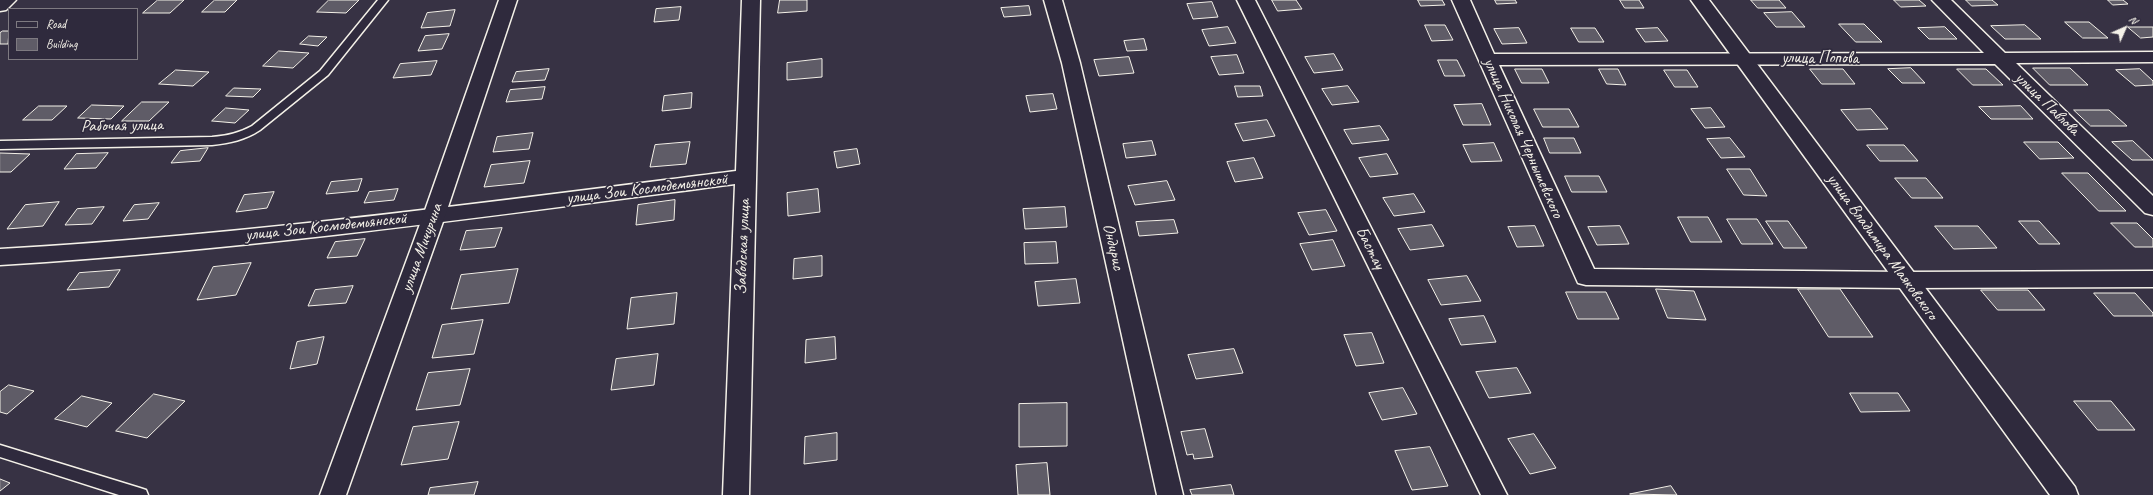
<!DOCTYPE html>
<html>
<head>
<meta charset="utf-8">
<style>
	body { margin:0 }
	#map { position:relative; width:2153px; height:495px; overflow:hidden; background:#373244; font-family:Caveat,sans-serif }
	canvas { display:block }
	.legend { position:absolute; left:8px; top:8px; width:130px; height:52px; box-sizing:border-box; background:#2f2a3d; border:1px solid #7e7a81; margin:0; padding:5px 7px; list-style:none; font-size:12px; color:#f4f1e8 }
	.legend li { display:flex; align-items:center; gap:8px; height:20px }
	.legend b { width:20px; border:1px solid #7e7a81 }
	.north { position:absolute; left:2105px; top:8px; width:40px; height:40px; -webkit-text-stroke:3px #2f2a3d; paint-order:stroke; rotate:45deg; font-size:11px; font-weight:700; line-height:16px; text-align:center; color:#f4f1e8 }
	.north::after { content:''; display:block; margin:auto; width:14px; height:18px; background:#f4f1e8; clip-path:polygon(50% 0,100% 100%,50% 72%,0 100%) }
</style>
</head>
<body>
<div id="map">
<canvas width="2153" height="495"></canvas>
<ul class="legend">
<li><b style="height:5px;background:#2f2a3d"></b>Road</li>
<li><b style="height:11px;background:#5f5c67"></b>Building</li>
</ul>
<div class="north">N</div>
</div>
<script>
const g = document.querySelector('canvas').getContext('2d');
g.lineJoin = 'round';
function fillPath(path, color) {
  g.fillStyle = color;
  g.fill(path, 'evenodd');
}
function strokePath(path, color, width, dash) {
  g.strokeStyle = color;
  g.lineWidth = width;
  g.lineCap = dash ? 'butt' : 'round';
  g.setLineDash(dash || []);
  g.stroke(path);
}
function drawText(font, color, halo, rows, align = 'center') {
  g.font = font + ' Caveat,sans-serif';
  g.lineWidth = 3.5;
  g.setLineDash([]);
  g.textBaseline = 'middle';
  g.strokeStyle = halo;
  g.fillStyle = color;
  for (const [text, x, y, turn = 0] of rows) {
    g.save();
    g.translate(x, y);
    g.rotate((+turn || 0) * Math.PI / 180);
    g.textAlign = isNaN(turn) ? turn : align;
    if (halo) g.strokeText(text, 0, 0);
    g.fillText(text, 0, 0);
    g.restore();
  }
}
const building = new Path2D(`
	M158,0h26l-14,13h-27z
	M215,0h22l-12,12h-23z
	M329,0h30l-13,13 -29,-1z
	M780,0h27v11l-29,2z
	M1272,0h24l6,9 -24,2z
	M1418,0h24l3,5 -24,1z
	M1495,0h20l2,3 -20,1z
	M1620,0h19l5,8h-19z
	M1751,0h28l7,8h-28z
	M1894,0h25l7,6 -25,1z
	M1966,0h26l6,5 -26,1z
	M2108,0h15l5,4 -15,1z
	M1212,2l6,15 -25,2 -6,-15z
	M1029,6l2,9 -27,2 -3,-9z
	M681,7l-2,13 -25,2 2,-13z
	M455,10l-5,16 -29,2 6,-15z
	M1792,12l13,15h-29l-12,-14z
	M2065,22h24l19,16h-25z
	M1839,24h25l18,18h-26z
	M1425,25h20l8,15 -21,1z
	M2025,25l16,14h-36l-14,-13z
	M1228,27l8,16 -27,3 -7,-16z
	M1945,27l12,12h-28l-11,-11z
	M2128,27h25v10l-12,1z
	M1519,28l8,15 -25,1 -8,-15z
	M1571,28h24l9,14h-25z
	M1658,28l10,13 -23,1 -9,-13z
	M3,31h6l-1,13h-8v-11z
	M449,34l-7,15 -24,2 7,-15z
	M309,36l18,1 -9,9 -18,-2z
	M1144,39l3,11 -20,1 -3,-10z
	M279,51l30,2 -16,15 -30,-2z
	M1334,54l9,16 -29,3 -9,-16z
	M1237,55l7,18 -25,2 -8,-18z
	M1129,57l5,16 -35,3 -5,-16z
	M822,59v18l-35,3v-17z
	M1438,60h19l8,16h-20z
	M437,61l-6,14 -38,3 7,-14z
	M1911,68l14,15h-23l-14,-14z
	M2033,68h37l18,17h-38z
	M549,69l-4,11 -33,2 4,-10z
	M1515,69h27l7,14h-27z
	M1599,69h19l8,16 -19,-1z
	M1810,69h33l12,15h-33z
	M1957,69h29l17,16h-30z
	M2140,69l13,12v4l-18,1 -19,-16z
	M176,70l33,2 -16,14 -34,-2z
	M1664,70h23l11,17h-23z
	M1235,86h25l3,10 -25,1z
	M1348,86l11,16 -27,3 -10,-16z
	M545,87l-3,12 -36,3 4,-12z
	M234,88l27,1 -8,8 -27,-1z
	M692,93l-1,15 -29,3 2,-15z
	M1053,94l4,15 -27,3 -4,-16z
	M142,102h27l-20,19h-27z
	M1482,104l9,21h-28l-9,-20z
	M92,105l32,1 -13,13 -33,-1z
	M39,106h28l-15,14h-29z
	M2021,106l12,13h-42l-12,-12z
	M226,108l23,2 -14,13 -23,-2z
	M1711,108l14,19 -20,1 -14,-19z
	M1534,109h35l10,18h-36z
	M1871,109l17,20 -31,1 -16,-20z
	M2074,110h35l18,16h-36z
	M1267,120l8,16 -32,5 -8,-17z
	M1380,126l9,14 -37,4 -8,-14z
	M533,133l-4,16 -36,3 4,-15z
	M1544,138h30l7,15h-31z
	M1730,138l15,19 -24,1 -14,-19z
	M1152,141l4,14 -30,3 -3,-14z
	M2133,141l20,19h-21l-20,-18z
	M690,142l-4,22 -36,3 5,-22z
	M2024,142h34l16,16 -34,1z
	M1494,143l8,18 -31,1 -8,-17z
	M1867,145h37l14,16h-38z
	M208,148l-8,13 -29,2 9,-12z
	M857,149l3,15 -23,4 -3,-16z
	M0,153l30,1 -19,18h-11z
	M108,153l-12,15 -32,1 12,-15z
	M1387,154l11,20 -28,3 -11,-19z
	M1254,158l9,20 -28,4 -8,-20z
	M530,161l-6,22 -40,4 7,-22z
	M1727,169h23l17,27 -23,-1z
	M2062,173h26l38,38h-27z
	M1565,176h34l8,16h-35z
	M1895,178h31l17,20h-31z
	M362,179l-4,12 -32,3 5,-12z
	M1167,181l8,19 -40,5 -7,-19z
	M398,189l-4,11 -30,3 5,-11z
	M818,189l2,23 -32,4 -1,-23z
	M274,192l-7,16 -31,4 8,-17z
	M1414,194l11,18 -31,4 -11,-18z
	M675,200l-1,20 -38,5 2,-20z
	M59,202l-16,24 -36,3 18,-24z
	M159,203l-11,16 -25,2 11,-16z
	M104,207l-12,17 -27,1 12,-16z
	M1065,207l2,20 -42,2 -2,-20z
	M1326,210l11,21 -28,4 -11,-22z
	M1678,217h30l14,25h-31z
	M1727,219h30l16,25h-31z
	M1174,220l4,13 -39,3 -3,-14z
	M1766,221h22l19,27h-23z
	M2019,221h20l21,23h-21z
	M2111,223h26l16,16v8h-18z
	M1432,225l12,21 -34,4 -12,-21z
	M1535,226l9,20 -27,1 -9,-20z
	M1620,226l9,18 -32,1 -9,-18z
	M1935,226h43l19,22 -43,1z
	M502,228l-7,19 -35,3 6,-19z
	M365,239l-8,17 -30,2 8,-16z
	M1333,240l12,26 -33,4 -12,-26z
	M1056,242l2,21 -33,1 -1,-21z
	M822,256v20l-29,3 1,-20z
	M251,263l-15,32 -39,5 16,-33z
	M518,269l-9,34 -58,6 10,-34z
	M120,270l-11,17 -42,3 12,-17z
	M1467,276l14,25 -40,4 -13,-25z
	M1076,279l4,24 -42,3 -3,-24z
	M353,286l-7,17 -38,3 7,-16z
	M1656,289l38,2 12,29 -38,-2z
	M1798,289h42l33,48h-44z
	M1981,290h47l17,20h-47z
	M1566,292h40l13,27h-41z
	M677,293l-3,31 -47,5 4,-31z
	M2094,293h41l18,20v3h-39z
	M1484,316l12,26 -35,3 -12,-26z
	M483,320l-9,34 -42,4 10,-33z
	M1372,333l12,30 -28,3 -12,-31z
	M324,337l-7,27 -27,5 7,-27z
	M835,337l1,22 -31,4 1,-23z
	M1234,349l9,24 -47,6 -8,-24z
	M658,354l-4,31 -43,5 5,-31z
	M1517,368l14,25 -42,5 -13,-26z
	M470,369l-10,36 -44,5 12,-37z
	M9,385l25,6 -27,23 -7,-2v-20z
	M1403,388l14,26 -35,6 -13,-27z
	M1850,393h48l12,18 -49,1z
	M154,394l31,7 -38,37 -31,-7z
	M82,396l30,7 -25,24 -32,-8z
	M2074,401h37l24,29h-37z
	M1067,403v43l-48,1v-43z
	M459,422l-11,37 -47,6 12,-38z
	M1205,429l8,28 -19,2 -1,-5 -6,1 -6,-23z
	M837,433v27l-33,4 1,-27z
	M1534,434l22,34 -26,6 -22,-35z
	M1430,447l18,39 -36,4 -17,-39z
	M1047,463l3,32h-32l-2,-30z
	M0,479l10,4 -10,8z
	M478,482l-4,13h-46l2,-7z
	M1231,485l3,10h-42l-2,-5z
	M1671,486l6,9 -47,-1z`);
fillPath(building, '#5f5c67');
strokePath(building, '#f4f1e8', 1);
const service = new Path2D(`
	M378,0h10l-60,75 -68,55c-15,10 -30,13 -48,15l-212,4v-8l212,-4c15,-1 27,-4 40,-11l68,-55z
	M0,445l140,43 6,2 2,5h-29l-119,-38z`);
const minor = new Path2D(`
	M0,0h16l-10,10 -6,1z
	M742,0h18l-11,495h-26l12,-311c-244,32 -489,66 -735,81v-16c246,-14 491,-47 736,-78z
	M1044,0h18l18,63 103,432h-26l-95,-432z
	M1237,0h18l252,495h-26z
	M1452,0h18l24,54 490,-1 -52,-53h19l54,53 148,-1v10l-137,1 137,133v19l-8,-2 -150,-149 -496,1 95,204 312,3 247,-1v16l-247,1 -320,-3 -8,-2z`);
const tertiary = new Path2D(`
	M499,0h18l-72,216 -99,279h-26l103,-279z
	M1691,0h18l366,487 3,8h-28z`);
strokePath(service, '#f4f1e8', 3);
strokePath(minor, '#f4f1e8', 3);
strokePath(tertiary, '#f4f1e8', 3);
fillPath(service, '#2f2a3d');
fillPath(minor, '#2f2a3d');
fillPath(tertiary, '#2f2a3d');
drawText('17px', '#f4f1e8', '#2f2a3d', [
	["улица Попова",1820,59],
	["улица Павлова",2047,104,44],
	["Рабочая улица",122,126,-1],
	["улица Николая Чернышевского",1523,138,66],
	["улица Зои Космодемьянской",647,189,-7],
	["улица Зои Космодемьянской",326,227,-6],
	["Заводская улица",743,247,-88],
	["Ондирис",1113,247,77],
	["улица Владимира Маяковского",1882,247,54],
	["улица Мичурина",422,248,-70],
	["Бастау",1370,248,63]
]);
</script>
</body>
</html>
